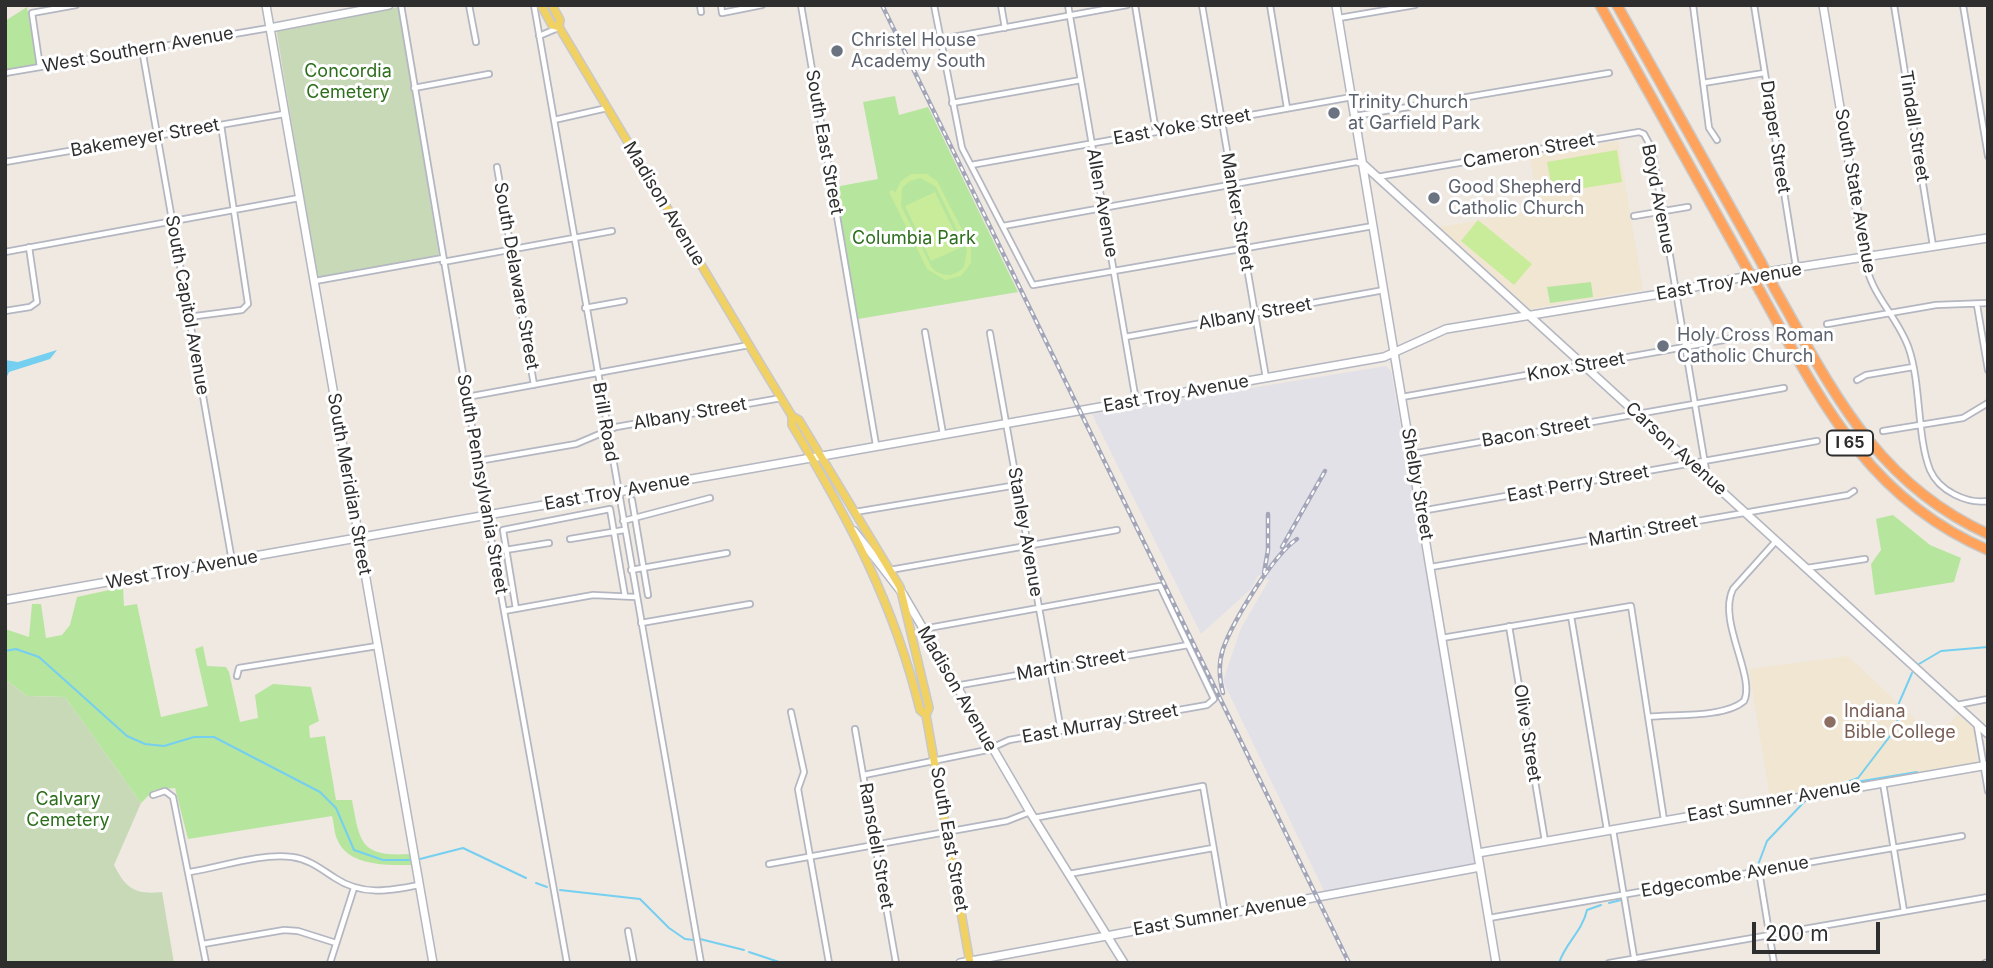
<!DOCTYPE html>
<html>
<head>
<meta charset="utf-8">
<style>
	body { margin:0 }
	#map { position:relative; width:1993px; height:968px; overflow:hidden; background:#efe9e1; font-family:Inter,sans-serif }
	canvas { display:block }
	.frame { position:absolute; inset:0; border:7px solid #2e2e2e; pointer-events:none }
	.scale { position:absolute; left:1752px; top:922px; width:128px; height:32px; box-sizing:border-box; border:4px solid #2e2e2e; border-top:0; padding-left:9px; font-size:21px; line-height:24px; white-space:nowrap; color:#2e2e2e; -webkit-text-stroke:5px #fff; paint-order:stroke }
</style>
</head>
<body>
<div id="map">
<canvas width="1993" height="968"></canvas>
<div class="frame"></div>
<div class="scale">200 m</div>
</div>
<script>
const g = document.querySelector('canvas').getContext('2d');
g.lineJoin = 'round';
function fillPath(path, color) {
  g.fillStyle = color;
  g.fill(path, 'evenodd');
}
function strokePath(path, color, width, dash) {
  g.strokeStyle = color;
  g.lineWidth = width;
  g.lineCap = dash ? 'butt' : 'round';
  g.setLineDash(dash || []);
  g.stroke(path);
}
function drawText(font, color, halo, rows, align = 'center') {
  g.font = font + ' Inter,sans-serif';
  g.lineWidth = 6;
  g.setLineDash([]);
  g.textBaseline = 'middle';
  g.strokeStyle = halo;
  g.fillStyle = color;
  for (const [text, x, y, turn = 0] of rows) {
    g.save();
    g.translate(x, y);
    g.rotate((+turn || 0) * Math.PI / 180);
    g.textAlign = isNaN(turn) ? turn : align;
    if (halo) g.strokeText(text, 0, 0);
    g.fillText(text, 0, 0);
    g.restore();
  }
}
fillPath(new Path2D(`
	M1386,366l5,5 85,490 -2,4 -150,26 -101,-210 18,-53 28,-48 -11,-5 -7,14 -50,45 -109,-220z`), '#e3e1e8');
fillPath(new Path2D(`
	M1618,141l25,149 -113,19 -91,-82 100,-17 -9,-54z
	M1848,656l87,82 23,-24 17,12 2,37 -207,35 -21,-129z`), '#f0e6d1');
fillPath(new Path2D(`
	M27,7l10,59 -32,6v-51z
	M895,96l4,19 29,-8 90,185 -160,27 -23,-132 43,-8 -15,-77z
	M1591,282l2,15 -43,6 -3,-16z
	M1893,515l37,30 31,13 -7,24 -79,13 -4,-31 10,-14 -5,-31z
	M123,587l1,19 13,-2 24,113 47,-11 -13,-57 8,-3 4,20 19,1 3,5 11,50 18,-4 -3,-23 18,-11 38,3 8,34 -10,5 1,12 15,-2 11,64h16c8,44 9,57 58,54l3,11c-25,0 -65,2 -76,-26 -3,-7 -3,-16 -5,-23l-144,23 -13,-51 -21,2 -13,13 -76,-106 -38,-1 -22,-17v-50l24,8 3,-33h9l5,34 16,-3 8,-10 7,-28z`), '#b6e59e');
fillPath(new Path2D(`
	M399,7l40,249 -122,22 -41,-250z
	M5,679l22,17 38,1 76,106 -27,62c12,24 22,30 48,27l12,71h-169z`), '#c8d9b8');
fillPath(new Path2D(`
	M1617,150l5,32 -69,11 -6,-31z
	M911,174h16l10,7 34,66v16l-10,13 -16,4 -18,-11 -38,-77 4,-2 2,3 6,-12zM921,178l15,9 31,63 -3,17c-10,10 -21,11 -32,1l-31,-62 1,-18 8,-7z
	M935,192l27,55 -31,14 -26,-55z
	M1478,220l54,44 -18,21 -53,-44z`), '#c9ec9a');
fillPath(new Path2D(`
	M57,350l-7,9 -41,13 -4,9v-21l13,2z`), '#75cff0');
strokePath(new Path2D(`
	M5,651l11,-2 23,8 88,79 18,8 19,2 30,-9h20l106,55 16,16 18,42 29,10h26
	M1919,664l22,-13 47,-4
	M1856,782l61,-10
	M1839,785l19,-7 39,-51 2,-24 13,-30
	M1818,788l5,-1
	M420,859l43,-11 63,30
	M1758,865l9,-24 39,-41
	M536,883l11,4
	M560,890l80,9 29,29 16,11 9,1
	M1609,903l12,-3
	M700,939l44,11
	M749,952l30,10
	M1559,963c7,-21 23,-31 28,-53l14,-5`), '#75cff0', 2);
const street = new Path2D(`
	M401,5l86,511 80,447
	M469,5l7,37
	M534,5l167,958
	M700,5l1,7
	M721,5l1,8 40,-8
	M801,5l75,440
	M934,5l28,143 71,137 340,-59
	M1001,5l4,23
	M1068,5l68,396
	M1135,5l21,127
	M1202,5l64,373
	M1270,5l17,103
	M1693,5l16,123 8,12
	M1754,5l42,262
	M1894,5l39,241
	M1963,5l25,151
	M1339,18l76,-13
	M539,36l19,-8
	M942,39l185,-34
	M142,49l90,512
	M40,67l-8,-54 44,-8
	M5,73l264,-45
	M1703,83l61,-10
	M414,88l75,-14
	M952,103l129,-23
	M1355,116l254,-43
	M554,120l53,-12
	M5,162l279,-48
	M971,165l381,-68
	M497,167l37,218
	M1377,177l262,-45 5,2 8,15 55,327
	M1634,216l54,-9
	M1003,226l353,-64 7,2
	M5,252l294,-54
	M1865,258c4,36 33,58 44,91 12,35 8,89 21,121 9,21 37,34 58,31
	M443,262l169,-31
	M315,281l128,-23
	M1977,305l11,65
	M585,308l39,-7
	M5,311l25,-4 7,-5 -8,-55
	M188,317l54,-7 6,-6 -27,-179
	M1827,324l109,-19 52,-2
	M925,332l18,102
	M990,333l71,398
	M1125,337l259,-47
	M1857,380l9,-5 47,-8
	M467,397l282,-52
	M1402,397l339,-60 8,-4
	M1883,431l80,-13 25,-15
	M1412,454l372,-66
	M478,461l98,-17 40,-17 165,-29
	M632,500l16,95
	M1421,511l396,-70
	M855,512l162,-27
	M623,521l87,-23
	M570,539l54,-9
	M493,552l56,-9
	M1431,567l417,-72 6,-4
	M1807,568l58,-9
	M631,570l96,-17
	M890,570l227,-40
	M516,609l-13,-79 107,-21 15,87
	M504,611l89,-16 43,2
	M1571,616l36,214
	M641,623l109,-19
	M1509,626l36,215
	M1442,638l189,-32 33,214
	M237,676l2,-8 138,-22
	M955,686l233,-41
	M1957,705l31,-6
	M791,712l13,60 -6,17 31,174
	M1648,717c25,-3 77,1 96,-16 12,-24 -27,-80 -11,-112l43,-48
	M1977,726l11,65
	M855,729l41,234
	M864,775l123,-25 22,-10 198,-35 7,-6 -54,-113 -237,43
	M1883,783l21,128
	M153,795l12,-4 8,6 33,166
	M1034,818l169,-32 22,128
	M1613,830l22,133
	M769,864l238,-43 23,-9
	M1759,871l15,92
	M190,872c31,-5 70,-19 102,-15 17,2 29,12 43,21 27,18 54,13 84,7
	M1069,874l144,-26
	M1489,918l473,-82
	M628,931l6,32
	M203,944l81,-14 14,1 38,12
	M330,963l24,-75
	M1609,963l379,-66
	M1985,963l3,-1`);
const secondary = new Path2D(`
	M266,5l167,958
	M1336,5l160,958
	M1823,5l42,253
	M270,28l119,-23
	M1363,164l625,570
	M854,531l49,63 127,218 94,151
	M5,600l1379,-243 62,-28 214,-35 113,-23 215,-33
	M1478,853l510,-88
	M960,963l520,-96`);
const primary = new Path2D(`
	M541,5l11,20 7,2 205,343 28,46 7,4 101,167 29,121 -3,7 44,248
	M552,5l8,15 -1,7
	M792,416v9c56,93 102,178 128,285l6,5`);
const highway = new Path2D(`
	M1600,5l145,260
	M1617,5l144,257
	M1775,289c57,101 101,194 213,245
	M1760,291c59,107 108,208 228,259`);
strokePath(street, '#b4b7c1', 8);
strokePath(secondary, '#b4b7c1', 10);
strokePath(primary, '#c9c9c9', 10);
strokePath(highway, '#c9c9c9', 12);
strokePath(street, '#fff', 4.5);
strokePath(secondary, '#fff', 7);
strokePath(primary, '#f2d163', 7);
strokePath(highway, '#ffa35c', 9);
const rail = new Path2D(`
	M882,5l467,958
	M1282,547l43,-76
	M1264,573l4,-23v-36
	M1223,693c-4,-15 -5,-29 0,-44 10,-28 50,-94 74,-110`);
strokePath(rail, '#a3a6b8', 4.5);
strokePath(rail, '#fff', 2, [5]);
const highwayBridge = new Path2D(`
	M1761,262l14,27
	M1745,265l15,26`);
strokePath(highwayBridge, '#c9c9c9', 12, []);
strokePath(highwayBridge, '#ffa35c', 9);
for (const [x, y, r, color] of [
	[837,51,7,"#6b7280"],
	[1334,113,7,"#6b7280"],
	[1434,198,7,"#6b7280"],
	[1663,346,7,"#6b7280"],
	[1830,722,7,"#8d6e63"]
]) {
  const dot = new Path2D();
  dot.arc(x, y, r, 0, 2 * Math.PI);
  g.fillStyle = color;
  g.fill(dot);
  strokePath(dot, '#fff', 2.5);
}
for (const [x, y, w] of [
	[1850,443,46]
]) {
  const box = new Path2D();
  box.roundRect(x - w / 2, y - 12.5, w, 25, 5);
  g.fillStyle = '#fff';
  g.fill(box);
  strokePath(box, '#2e2e2e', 2);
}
drawText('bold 16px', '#2e2e2e', null, [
	["I 65",1850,443]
]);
drawText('18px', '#5b616d', '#fff', [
	["Christel House",851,41],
	["Academy South",851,62],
	["Trinity Church",1348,103],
	["at Garfield Park",1348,124],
	["Good Shepherd",1448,188],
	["Catholic Church",1448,209],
	["Holy Cross Roman",1677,336],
	["Catholic Church",1677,357]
], 'left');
drawText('18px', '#2e2e2e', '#fff', [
	["West Southern Avenue",138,50,-10],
	["Tindall Street",1914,126,81],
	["East Yoke Street",1182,127,-10],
	["Draper Street",1775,137,81],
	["Bakemeyer Street",145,138,-10],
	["South East Street",824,142,80],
	["Cameron Street",1529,151,-10],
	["South State Avenue",1855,191,80],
	["Boyd Avenue",1658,199,79],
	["Allen Avenue",1102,203,80],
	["Madison Avenue",664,204,59],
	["Manker Street",1237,212,80],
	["South Delaware Street",516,276,80],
	["East Troy Avenue",1729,282,-10],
	["South Capitol Avenue",187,305,80],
	["Albany Street",1255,314,-10],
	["Knox Street",1576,367,-10],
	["East Troy Avenue",1176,394,-10],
	["Albany Street",690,414,-10],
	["Brill Road",605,422,80],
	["Bacon Street",1536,432,-10],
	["Carson Avenue",1676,449,42],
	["South Meridian Street",349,484,80],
	["South Pennsylvania Street",482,484,80],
	["Shelby Street",1417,484,80],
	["East Perry Street",1578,484,-10],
	["East Troy Avenue",617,492,-10],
	["Martin Street",1643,531,-10],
	["Stanley Avenue",1025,532,80],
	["West Troy Avenue",182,570,-10],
	["Martin Street",1071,665,-10],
	["Madison Avenue",957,689,60],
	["East Murray Street",1100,724,-10],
	["Olive Street",1527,733,81],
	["East Sumner Avenue",1774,801,-10],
	["South East Street",949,839,80],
	["Ransdell Street",876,846,80],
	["Edgecombe Avenue",1725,877,-10],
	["East Sumner Avenue",1220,915,-10]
]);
drawText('18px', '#2c6e1b', '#fff', [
	["Concordia",348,72],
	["Cemetery",348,93],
	["Columbia Park",914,239],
	["Calvary",68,800],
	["Cemetery",68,821]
]);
drawText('18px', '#785e54', '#fff', [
	["Indiana",1844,712],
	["Bible College",1844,733]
], 'left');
</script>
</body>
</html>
